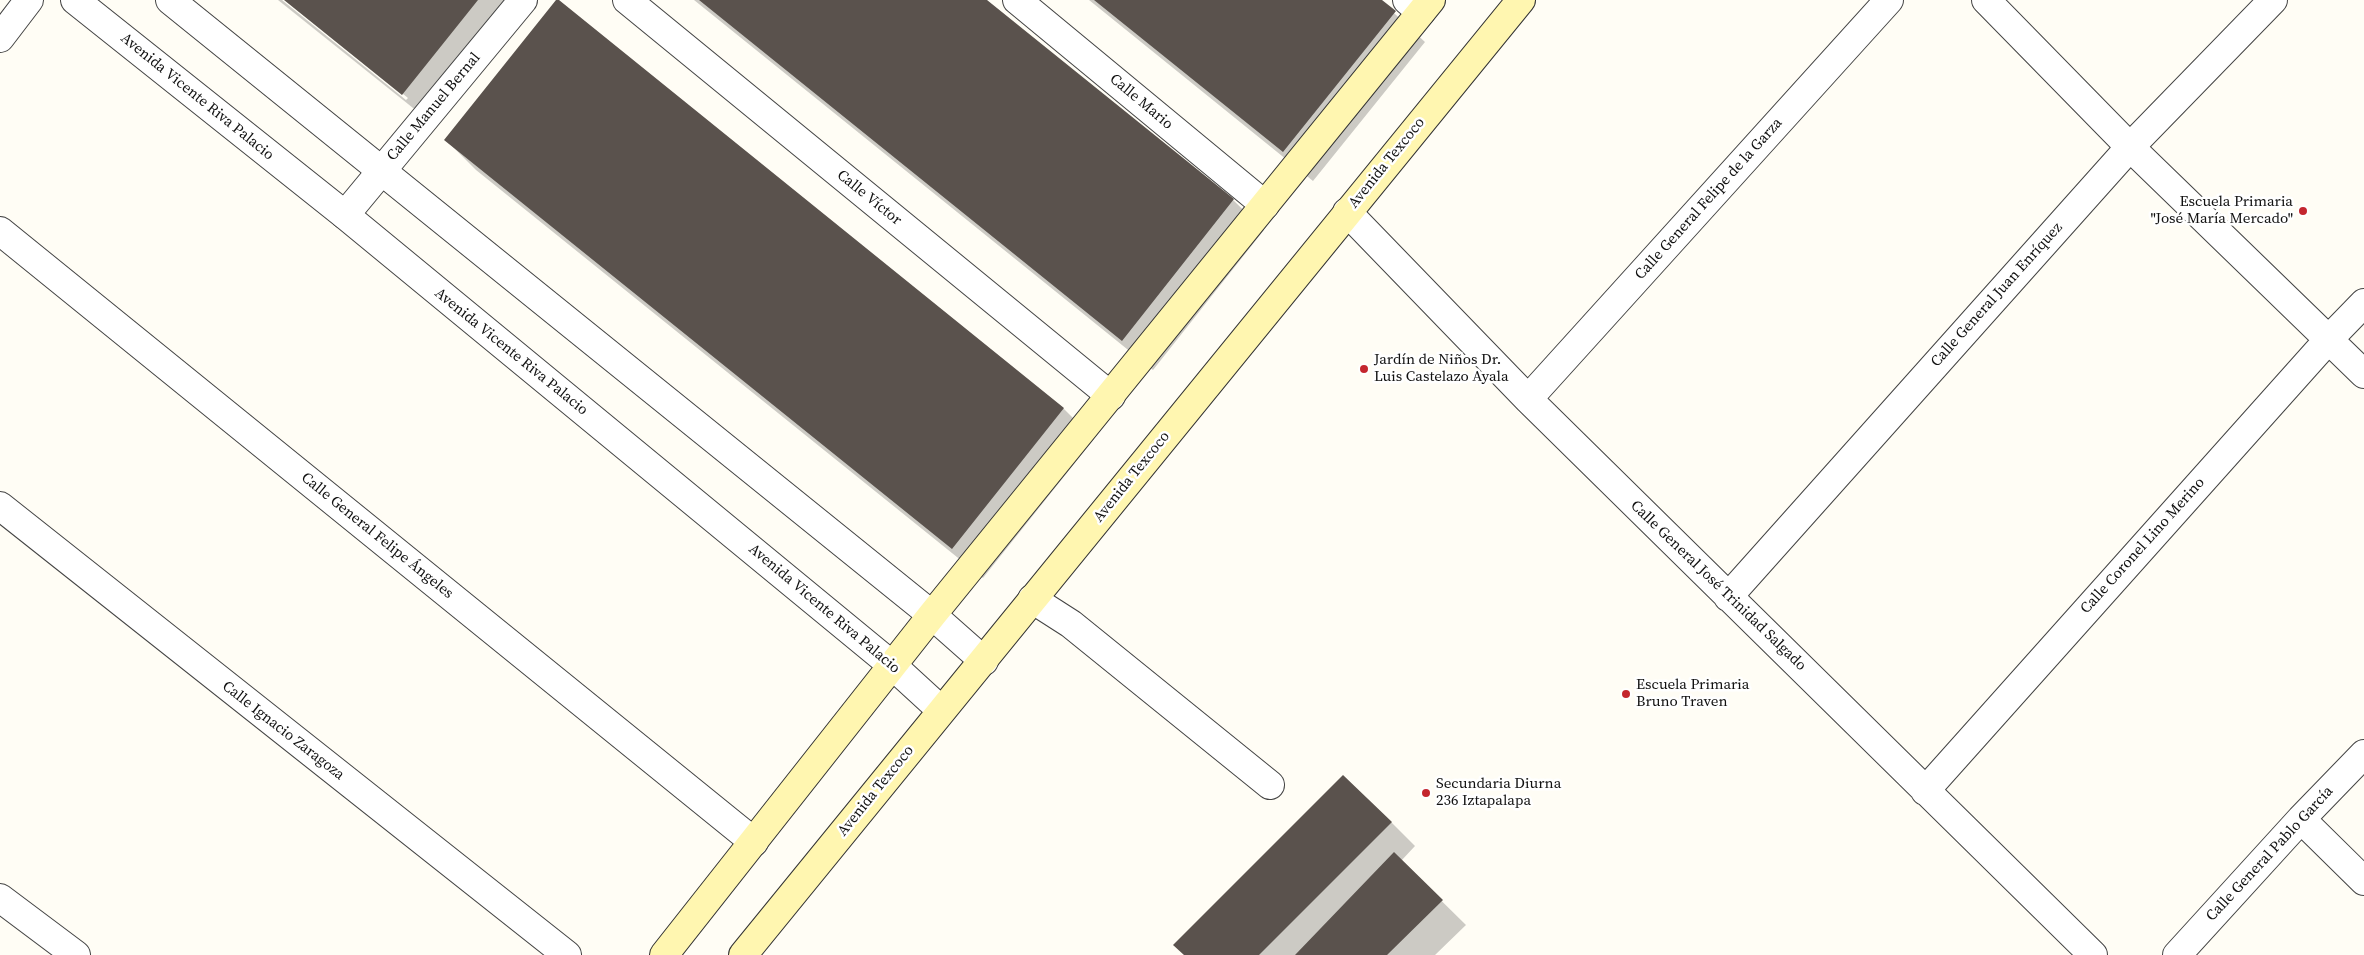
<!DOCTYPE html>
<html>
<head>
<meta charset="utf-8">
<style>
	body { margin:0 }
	canvas { display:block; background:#fffdf5 }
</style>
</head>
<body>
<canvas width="2364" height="955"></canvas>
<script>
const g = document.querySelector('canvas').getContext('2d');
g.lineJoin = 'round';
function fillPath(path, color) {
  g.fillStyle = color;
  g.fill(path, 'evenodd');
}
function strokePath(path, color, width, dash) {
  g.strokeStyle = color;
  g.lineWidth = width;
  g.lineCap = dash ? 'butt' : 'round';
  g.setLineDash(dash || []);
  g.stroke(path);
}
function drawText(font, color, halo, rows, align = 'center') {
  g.font = font + ' "Source Serif 4",serif';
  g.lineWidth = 5;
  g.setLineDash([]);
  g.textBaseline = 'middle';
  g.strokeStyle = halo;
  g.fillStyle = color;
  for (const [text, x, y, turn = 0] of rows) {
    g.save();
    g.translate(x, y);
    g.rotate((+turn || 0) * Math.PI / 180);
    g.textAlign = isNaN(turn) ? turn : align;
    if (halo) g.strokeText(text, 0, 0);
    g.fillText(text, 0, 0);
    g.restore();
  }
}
fillPath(new Path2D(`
	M278,0h4l124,100 2,-2 -122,-98h246l-99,124z
	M557,0l507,409 30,30 -111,139 -507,-408 -30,-30z
	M694,0h291l248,200 31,30 -111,140z
	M1089,0h291l45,42 -112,139z
	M1391,822l24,24 -14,15 65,64 -31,30h-250z`), '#0003');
fillPath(new Path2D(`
	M284,0h194l-76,95z
	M556,0h3l505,408 -112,141 -508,-409z
	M699,0h288l247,199 -112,142z
	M1094,0h288l14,11 -113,141z
	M1343,775l49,47 -133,133h-75l-11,-10z
	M1394,852l49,48 -56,55h-92z`), '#5a524d');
const minor = new Path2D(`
	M627,0l484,396
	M1017,0l248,205
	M1407,0l14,12
	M1986,0l144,147 234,227
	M0,38l29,-38
	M1347,212l181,187 565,556
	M345,215l178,-215
	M0,231l754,611
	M1528,399l361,-399
	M0,506l567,449
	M1728,597l402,-450 143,-147
	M1032,599l39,25 199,161
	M1925,791l404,-452 35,-36
	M2301,819l63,62
	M0,898l76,57
	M2177,955l124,-136 63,-65`);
const tertiary = new Path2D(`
	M75,0l270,215 548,451 48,44
	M170,0l762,615 52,46`);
const secondary = new Path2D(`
	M664,955l268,-340 499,-615
	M743,955l778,-955`);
strokePath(minor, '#444', 30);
strokePath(tertiary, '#444', 30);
strokePath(secondary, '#333', 30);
strokePath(minor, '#fff', 28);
strokePath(tertiary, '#fff', 28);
strokePath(secondary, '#fff6b0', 28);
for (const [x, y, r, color] of [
	[2303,211,5,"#c4262e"],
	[1364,369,5,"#c4262e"],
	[1626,694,5,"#c4262e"],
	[1426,793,5,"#c4262e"]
]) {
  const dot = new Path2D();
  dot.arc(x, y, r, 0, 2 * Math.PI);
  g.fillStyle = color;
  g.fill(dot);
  strokePath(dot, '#fff', 2);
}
drawText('15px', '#111', '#fff', [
	["Avenida Vicente Riva Palacio",197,97,39],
	["Calle Mario",1141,102,40],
	["Calle Manuel Bernal",434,107,-50],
	["Avenida Texcoco",1387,163,-51],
	["Calle Víctor",869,198,39],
	["Calle General Felipe de la Garza",1709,199,-48],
	["Calle General Juan Enríquez",1997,295,-48],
	["Avenida Vicente Riva Palacio",511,352,39],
	["Avenida Texcoco",1132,477,-51],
	["Calle General Felipe Ángeles",377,536,39],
	["Calle Coronel Lino Merino",2143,546,-48],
	["Calle General José Trinidad Salgado",1718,586,44],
	["Avenida Vicente Riva Palacio",824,609,40],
	["Calle Ignacio Zaragoza",283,731,38],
	["Avenida Texcoco",876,791,-51],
	["Calle General Pablo García",2270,854,-47]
]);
drawText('15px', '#111', '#fff', [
	["Escuela Primaria",2293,202,"right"],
	["\"José María Mercado\"",2293,219,"right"],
	["Jardín de Niños Dr.",1374,360],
	["Luis Castelazo Ayala",1374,377],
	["Escuela Primaria",1636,685],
	["Bruno Traven",1636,702],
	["Secundaria Diurna",1436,784],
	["236 Iztapalapa",1436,801]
], 'left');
</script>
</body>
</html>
